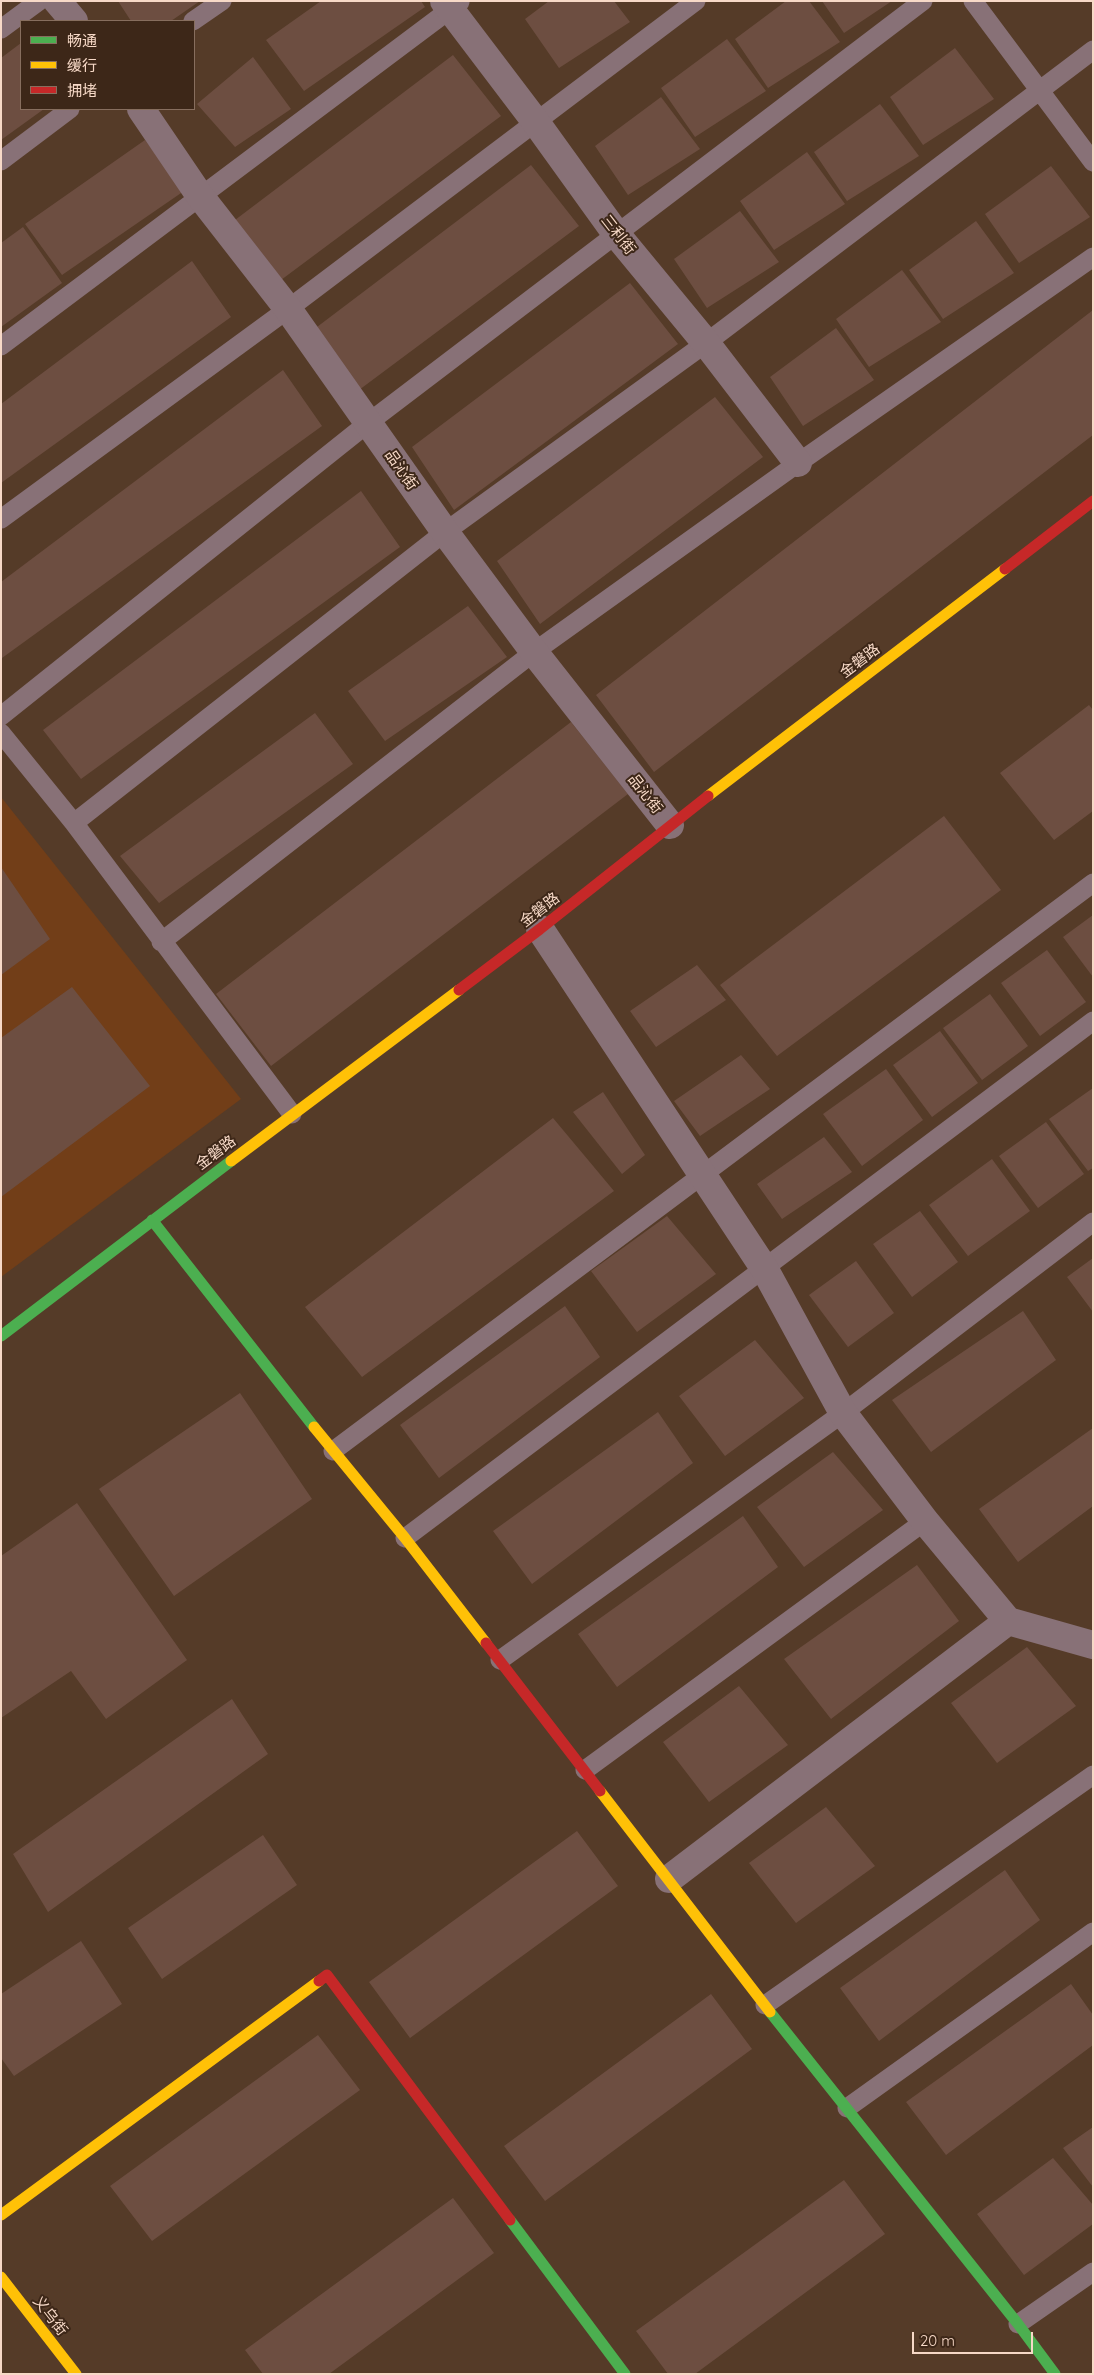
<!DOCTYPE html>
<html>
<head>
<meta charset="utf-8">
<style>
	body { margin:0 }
	#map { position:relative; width:1094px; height:2375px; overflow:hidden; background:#553b28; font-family:Quicksand,"Noto Sans SC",sans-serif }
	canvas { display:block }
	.frame { position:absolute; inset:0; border:2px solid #f7d9c7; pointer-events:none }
	.legend { position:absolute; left:20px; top:20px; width:175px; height:90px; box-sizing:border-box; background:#3d2718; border:1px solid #876e5e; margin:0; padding:6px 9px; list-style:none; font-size:15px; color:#f7d9c7 }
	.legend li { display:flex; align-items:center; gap:10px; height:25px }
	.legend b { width:25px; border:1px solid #876e5e }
	.scale { position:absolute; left:912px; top:2332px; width:121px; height:22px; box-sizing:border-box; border:2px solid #f7d9c7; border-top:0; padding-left:6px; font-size:15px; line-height:18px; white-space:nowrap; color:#f7d9c7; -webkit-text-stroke:4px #3d2718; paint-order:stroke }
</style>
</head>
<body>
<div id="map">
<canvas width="1094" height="2375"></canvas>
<div class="frame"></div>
<ul class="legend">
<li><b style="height:6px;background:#4caf50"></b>畅通</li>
<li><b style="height:6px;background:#ffc107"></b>缓行</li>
<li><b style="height:6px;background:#c62828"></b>拥堵</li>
</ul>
<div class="scale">20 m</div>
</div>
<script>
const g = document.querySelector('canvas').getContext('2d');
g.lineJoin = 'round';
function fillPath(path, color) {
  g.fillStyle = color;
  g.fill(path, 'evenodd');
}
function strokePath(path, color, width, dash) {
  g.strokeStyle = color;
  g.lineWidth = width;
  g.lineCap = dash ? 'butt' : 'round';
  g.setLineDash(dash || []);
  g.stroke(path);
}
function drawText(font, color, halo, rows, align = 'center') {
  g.font = font + ' Quicksand,"Noto Sans SC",sans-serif';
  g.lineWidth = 4;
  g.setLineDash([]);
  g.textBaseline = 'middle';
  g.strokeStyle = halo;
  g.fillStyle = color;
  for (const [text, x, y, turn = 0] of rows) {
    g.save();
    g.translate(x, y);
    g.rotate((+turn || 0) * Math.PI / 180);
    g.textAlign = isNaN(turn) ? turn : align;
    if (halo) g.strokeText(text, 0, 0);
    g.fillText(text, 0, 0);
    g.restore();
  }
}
fillPath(new Path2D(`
	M1,797l240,302 -240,178z`), '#723e18');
fillPath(new Path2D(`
	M118,1h82l-29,20h-40z
	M321,1h100l4,6 -121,84 -38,-51z
	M549,1h65l16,21 -71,46 -34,-49z
	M786,1h23l31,41 -72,46 -33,-49z
	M822,1h70l-48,32z
	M727,39l39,52 -71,46 -34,-49z
	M21,43v66h23l-43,31v-82z
	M955,48l39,51 -71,46 -33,-48z
	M453,55l48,61 -224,167 -42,-63z
	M253,57l38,52 -56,38 -38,-43z
	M661,97l39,52 -72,46 -33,-49z
	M880,104l39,52 -72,45 -33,-49z
	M145,140l39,51 -122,84 -37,-51z
	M807,152l38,52 -71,46 -34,-49z
	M531,165l48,61 -224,167 -42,-63z
	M1051,166l39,51 -71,46 -34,-49z
	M740,211l39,51 -72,46 -33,-49z
	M976,221l38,52 -71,46 -34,-49z
	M23,227l39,56 -61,44v-84z
	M192,261l39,56 -230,166v-79z
	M902,270l39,52 -72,45 -33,-48z
	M630,283l48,61 -224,166 -42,-63z
	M1093,310v125l-439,337 -58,-77z
	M836,328l38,52 -71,46 -33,-49z
	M283,370l39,56 -320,232 -1,-76z
	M715,397l48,60 -223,167 -43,-63z
	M361,491l39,56 -319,232 -38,-49z
	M468,606l39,51 -122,84 -37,-50z
	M1089,705l4,5v101l-39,29 -54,-67z
	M315,713l38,51 -194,139 -39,-47z
	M571,722l57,72 -357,272 -55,-72z
	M944,816l57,74 -224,166 -57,-71z
	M1,867l49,72 -49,36z
	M1093,915v62l-30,-40z
	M1047,950l39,52 -46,34 -39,-53z
	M697,965l29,35 -70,47 -26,-36z
	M72,987l78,99 -149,111v-159z
	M990,994l38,52 -46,34 -39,-52z
	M940,1031l38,52 -46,34 -39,-52z
	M741,1055l29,34 -70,47 -26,-35z
	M886,1069l37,51 -61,46 -39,-52z
	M1093,1088v80l-5,3 -39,-52z
	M603,1092l42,63 -23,19 -49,-62z
	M553,1118l61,73 -252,186 -57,-70z
	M1046,1122l38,52 -46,34 -39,-52z
	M824,1137l28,35 -70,47 -25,-35z
	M992,1159l38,52 -62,45 -39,-51z
	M920,1211l38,51 -46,35 -39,-53z
	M667,1216l49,58 -79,58 -46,-61z
	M1093,1258v54l-26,-35z
	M856,1261l38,52 -46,34 -39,-52z
	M565,1306l35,51 -161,121 -39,-53z
	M1023,1311l33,49 -125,92 -39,-52z
	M755,1340l49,58 -79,58 -46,-60z
	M240,1393l72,106 -138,97 -75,-107z
	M658,1412l35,51 -161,121 -39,-53z
	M1093,1428v78l-75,56 -39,-53z
	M833,1452l50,58 -79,57 -47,-60z
	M77,1503l110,157 -81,59 -35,-48 -70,47v-162z
	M743,1516l35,51 -161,120 -39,-53z
	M917,1565l42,56 -128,98 -47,-60z
	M1027,1647l49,59 -79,57 -46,-60z
	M739,1686l49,59 -79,57 -46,-60z
	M232,1699l36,55 -220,158 -35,-58z
	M826,1807l49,59 -79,57 -47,-60z
	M577,1831l41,55 -208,152 -41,-56z
	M263,1835l34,50 -135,94 -34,-51z
	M1005,1870l35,50 -161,121 -39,-53z
	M81,1941l41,63 -108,72 -13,-18v-64z
	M1071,1984l22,31v30l-147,110 -40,-53z
	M711,1994l41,55 -207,152 -41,-55z
	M318,2035l42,55 -208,151 -42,-55z
	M1093,2127v60l-30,-39z
	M1053,2158l40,47v19l-69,51 -47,-61z
	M844,2180l41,54 -190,140h-27l-32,-43z
	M453,2198l41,55 -165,121h-66l-18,-24z`), '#6d4e41');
strokePath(new Path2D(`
	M973,1l120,161
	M193,21l29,-20
	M1,29l38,-28
	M1,161l69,-52
	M1,346l459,-344
	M1,519l287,-210 408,-308
	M1,716l367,-293 555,-422
	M1,733l73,90 218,291
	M74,823l371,-291 261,-189 387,-293
	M161,942l373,-290 264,-189 295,-206
	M333,1451l760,-568
	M405,1538l688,-517
	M500,1660l343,-247 250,-191
	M585,1770l340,-249
	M765,2005l328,-230
	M847,2108l246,-176
	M1018,2324l75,-52`), '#887177', 19);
strokePath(new Path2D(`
	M57,1l17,20
	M444,1l91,120 82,114 89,108 92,120
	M141,109l59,87 88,113 157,223 89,120 136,173
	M540,929l224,339 79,145 82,108 83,100
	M669,1879l339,-258 85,24`), '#887177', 28);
strokePath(new Path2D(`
	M152,1220l162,207
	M1,1336l230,-175
	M770,2012l248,312 37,50
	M510,2220l115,154`), '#4caf50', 11);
strokePath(new Path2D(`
	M708,796l297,-227
	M231,1161l228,-171
	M314,1427l91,111 81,105
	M600,1791l170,221
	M1,2215l318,-234
	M1,2277l75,97`), '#ffc107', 11);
strokePath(new Path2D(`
	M1005,569l88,-68
	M459,990l81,-61 168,-133
	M486,1643l114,148
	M319,1981l8,-6 183,245`), '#c62828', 11);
drawText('15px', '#f7d9c7', '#3d2718', [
	["三利街",618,235,52],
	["品沁街",401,470,55],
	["金磐路",860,661,-37],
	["品沁街",645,794,52],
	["金磐路",540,910,-38],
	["金磐路",216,1153,-37],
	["义乌街",50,2316,52]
]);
</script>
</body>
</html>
